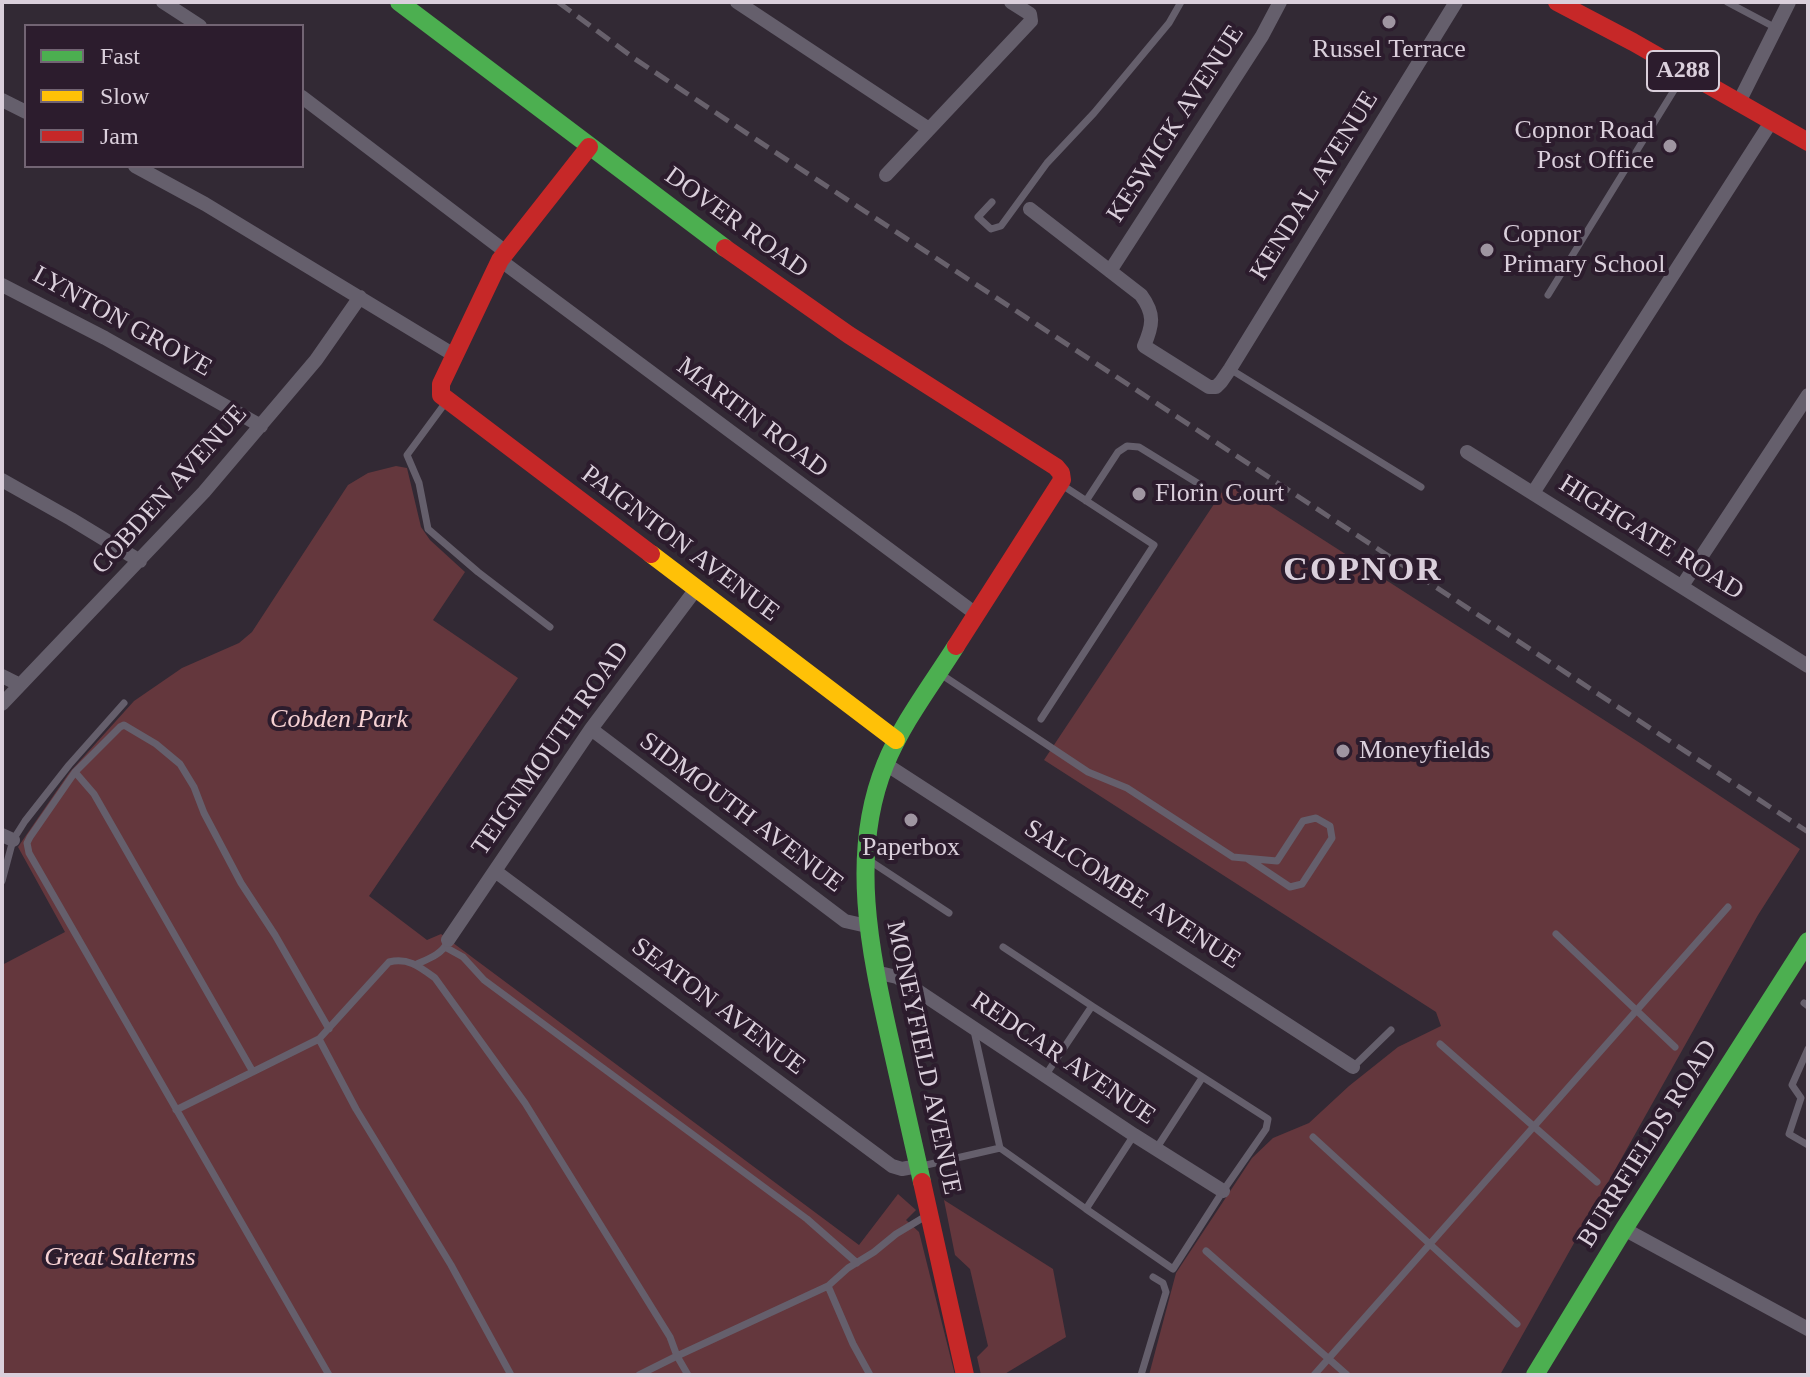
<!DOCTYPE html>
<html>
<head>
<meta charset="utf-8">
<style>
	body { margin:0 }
	#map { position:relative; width:1810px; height:1377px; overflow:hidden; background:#322934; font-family:"Times New Roman",serif }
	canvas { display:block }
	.frame { position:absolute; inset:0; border:4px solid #dacfdb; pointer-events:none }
	.legend { position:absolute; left:24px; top:24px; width:280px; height:144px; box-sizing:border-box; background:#2c1c2d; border:2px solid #726473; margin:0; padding:10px 14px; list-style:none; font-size:24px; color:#dacfdb }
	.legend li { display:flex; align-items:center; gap:16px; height:40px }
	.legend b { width:40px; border:2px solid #726473 }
</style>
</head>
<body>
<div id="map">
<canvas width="1810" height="1377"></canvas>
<div class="frame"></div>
<ul class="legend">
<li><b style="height:10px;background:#4caf50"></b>Fast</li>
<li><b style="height:10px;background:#ffc107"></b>Slow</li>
<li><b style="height:10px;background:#c62828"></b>Jam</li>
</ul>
</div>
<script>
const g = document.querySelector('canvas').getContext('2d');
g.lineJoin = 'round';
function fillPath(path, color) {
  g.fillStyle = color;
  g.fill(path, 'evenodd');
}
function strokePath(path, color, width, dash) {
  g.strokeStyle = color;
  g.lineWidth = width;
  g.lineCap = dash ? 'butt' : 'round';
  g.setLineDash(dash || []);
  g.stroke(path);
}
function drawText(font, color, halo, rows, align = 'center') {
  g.font = font + ' "Times New Roman",serif';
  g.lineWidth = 8;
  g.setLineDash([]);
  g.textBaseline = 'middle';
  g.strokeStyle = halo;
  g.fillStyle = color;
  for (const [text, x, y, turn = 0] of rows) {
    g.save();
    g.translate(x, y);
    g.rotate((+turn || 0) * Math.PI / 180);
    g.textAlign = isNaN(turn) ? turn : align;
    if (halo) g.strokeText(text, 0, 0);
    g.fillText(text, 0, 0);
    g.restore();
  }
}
fillPath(new Path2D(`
	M396,466l11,2 14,59 9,13 35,32 -32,48 85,58 -149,218 58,44 14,-6 418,311 39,-51 18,16 -10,10 13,12 36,143h-953v-410l63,-33 -47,-85 51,-74 65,-72 48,-33 57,-25 13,-11 96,-147 20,-12z
	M1230,480l410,263 160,106 -42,66 -258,460h-351l27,-102 76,-115 21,-20 36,-15 40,-37 49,-39 43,-21 -5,-14 -392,-252z
	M944,1200l109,69 13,68 -63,38h-22l-4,-18 11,-11 -18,-77 -15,-14z`), '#64373d');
strokePath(new Path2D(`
	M1727,2l49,26
	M992,202l-14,15 13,12 10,-3 46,-63 47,-50 75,-90 12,-21
	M1548,295l136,-221
	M1230,369l191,118
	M446,402l-39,53 12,28 9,46 50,43 72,55
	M1086,501l32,-49 9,-6 12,1 60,37
	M942,675l146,97 39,16 106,69 44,4 26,-40 13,-3 14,8 2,12 -30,46 -12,3 -42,-28
	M1041,719l113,-174 -92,-60
	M75,772l19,22 159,278
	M870,861l79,52
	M2,881l11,-41 12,-19 44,-56 55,-62
	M1556,934l119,113
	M445,947l18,10 21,23 323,239 50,44
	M1003,947l89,59
	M417,964c11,-5 25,-10 30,-21
	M1804,1003l4,3
	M329,1029l-54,-94 -34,-52 -37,-70 -10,-26 -14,-23 -24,-20 -32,-19 -4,2 -45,45 -45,65 -3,6 2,10 300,522
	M319,1039l37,70 95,156 60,110
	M1440,1044l157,138
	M1808,1049l-16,36 9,13 -12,36 19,11
	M1353,1067l38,-37
	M1045,1076l47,-70 176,113 -2,10 -43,62 -50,78 -87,-60 48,-74
	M176,1110l143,-71 70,-77c19,-5 31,5 46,16l90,125 145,234 7,19 11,19
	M1313,1137l204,187
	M1000,1148l86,61
	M1156,1149l46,-71
	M922,1166l78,-18 -26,-117
	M1206,1251l141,124
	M828,1286l25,58 17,31
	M639,1375l38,-19 151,-70 20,-18 26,-16 22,-18 30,-18
	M1141,1375l25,-83 -3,-9 -10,-6
	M1314,1375l414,-468`), '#655f6c', 7);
strokePath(new Path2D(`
	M163,2l37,24
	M737,2l192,127
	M302,97l204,155
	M2,100l24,12
	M1738,104l51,-102
	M135,166l70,38 249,151
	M886,175l145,-154 -1,-7 -19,-12
	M1030,209l111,86c14,19 12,30 3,51l65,41h7l5,-5 9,-13 226,-367
	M500,260l476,354
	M1110,271l152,-235 18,-34
	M2,285l103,53 156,88
	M1467,452l341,214
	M2,480l69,39 69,42
	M1533,493l238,-371
	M1682,586l126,-191
	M2,676l18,9
	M2,704l202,-212 112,-132 44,-63
	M591,729l254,192 22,5
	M884,763l469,304
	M2,835l11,5
	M495,871l397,295 10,3 16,-3
	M448,940l143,-211 105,-140
	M875,972l22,5 237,158 89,56
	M1624,1229l184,100`), '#655f6c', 14);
strokePath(new Path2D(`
	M399,2l326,246
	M922,1182c-11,-47 -21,-95 -32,-142 -20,-89 -41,-186 -5,-275 17,-42 47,-81 71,-119
	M1535,1375l89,-146 184,-288`), '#4caf50', 18);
strokePath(new Path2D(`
	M651,554l245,186`), '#ffc107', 18);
strokePath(new Path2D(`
	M1557,2l76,40 175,100
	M589,147l-89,113 -59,124v11l210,159
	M725,248l124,87 207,132 5,6 1,7 -106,166
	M922,1182l43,193`), '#c62828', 18);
strokePath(new Path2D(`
	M558,2l77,57 161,107 1012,666`), '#68616c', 5, [16, 8]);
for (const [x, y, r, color] of [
	[1389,22,8,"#9f95a1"],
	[1670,146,8,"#9f95a1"],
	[1487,250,8,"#9f95a1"],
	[1139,494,8,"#9f95a1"],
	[1343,751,8,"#9f95a1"],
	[911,820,8,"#9f95a1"]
]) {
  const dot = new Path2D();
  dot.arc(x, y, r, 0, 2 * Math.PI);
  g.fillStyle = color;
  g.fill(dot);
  strokePath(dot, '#2c1c2d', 3);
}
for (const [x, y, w] of [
	[1683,71,72]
]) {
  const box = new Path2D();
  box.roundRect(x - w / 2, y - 20, w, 40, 6);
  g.fillStyle = '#2c1c2d';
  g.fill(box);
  strokePath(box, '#dacfdb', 2);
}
drawText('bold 24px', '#dacfdb', null, [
	["A288",1683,71]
]);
drawText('26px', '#dacfdb', '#2c1c2d', [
	["Russel Terrace",1389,50,"center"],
	["Copnor Road",1654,131,"right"],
	["Post Office",1654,161,"right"],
	["Copnor",1503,235],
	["Primary School",1503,265],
	["Florin Court",1155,494],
	["Moneyfields",1359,751],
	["Paperbox",911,848,"center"]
], 'left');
drawText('26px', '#dacfdb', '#2c1c2d', [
	["KESWICK AVENUE",1176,124,-57],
	["KENDAL AVENUE",1315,186,-58],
	["DOVER ROAD",736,223,36],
	["LYNTON GROVE",122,322,29],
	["MARTIN ROAD",752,418,37],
	["COBDEN AVENUE",170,490,-48],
	["HIGHGATE ROAD",1651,538,32],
	["PAIGNTON AVENUE",680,544,37],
	["TEIGNMOUTH ROAD",551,749,-55],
	["SIDMOUTH AVENUE",741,813,37],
	["SALCOMBE AVENUE",1132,895,33],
	["SEATON AVENUE",718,1007,37],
	["MONEYFIELD AVENUE",923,1058,78],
	["REDCAR AVENUE",1063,1059,34],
	["BURRFIELDS ROAD",1648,1144,-58]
]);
drawText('italic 26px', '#f6d1d3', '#2c1c2d', [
	["Cobden Park",339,720],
	["Great Salterns",120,1258]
]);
g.letterSpacing = '2px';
drawText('bold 34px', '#dacfdb', '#2c1c2d', [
	["COPNOR",1363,571]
]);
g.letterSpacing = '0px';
</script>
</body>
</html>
